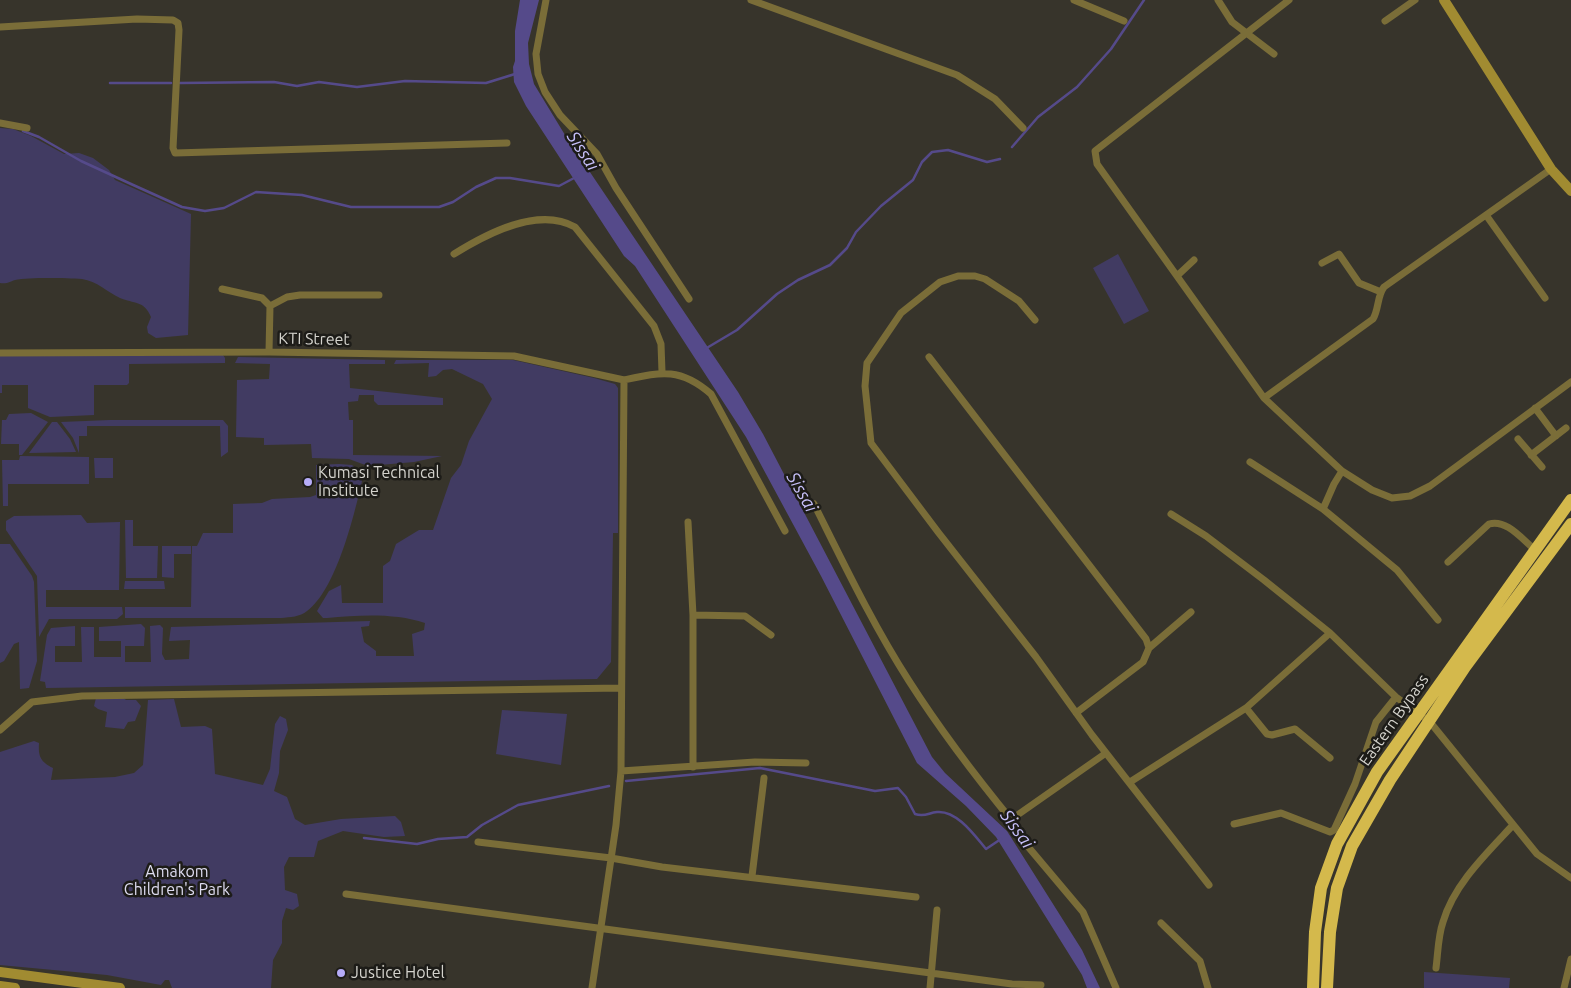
<!DOCTYPE html>
<html>
<head>
<meta charset="utf-8">
<style>
	body { margin:0 }
	canvas { display:block; background:#37342b }
</style>
</head>
<body>
<canvas width="1571" height="988"></canvas>
<script>
const g = document.querySelector('canvas').getContext('2d');
g.lineJoin = 'round';
function fillPath(path, color) {
  g.fillStyle = color;
  g.fill(path, 'evenodd');
}
function strokePath(path, color, width, dash) {
  g.strokeStyle = color;
  g.lineWidth = width;
  g.lineCap = dash ? 'butt' : 'round';
  g.setLineDash(dash || []);
  g.stroke(path);
}
function drawText(font, color, halo, rows, align = 'center') {
  g.font = font + ' Ubuntu,sans-serif';
  g.lineWidth = 5;
  g.setLineDash([]);
  g.textBaseline = 'middle';
  g.strokeStyle = halo;
  g.fillStyle = color;
  for (const [text, x, y, turn = 0] of rows) {
    g.save();
    g.translate(x, y);
    g.rotate((+turn || 0) * Math.PI / 180);
    g.textAlign = isNaN(turn) ? turn : align;
    if (halo) g.strokeText(text, 0, 0);
    g.fillText(text, 0, 0);
    g.restore();
  }
}
fillPath(new Path2D(`
	M0,128l13,1 18,7 33,18 15,-1 14,5 16,12 6,10 76,34 -3,121 -32,3 -8,-5 -1,-6 4,-10c-7,-17 -17,-13 -31,-19 -13,-6 -23,-17 -38,-19 -15,-1 -53,-2 -67,1 -6,2 -8,4 -15,3z
	M1118,254l31,57 -25,13 -31,-56z
	M223,355l2,3v5l-96,1v19l-2,2h-33v30l-44,2 -22,-9v-23h-26v8h-2v-37z
	M238,357l147,3v4h-36l1,24 93,10v7h-65l-4,-4v-6h-15l-1,6 -10,1 1,18h4v35l89,1 -28,6 -46,4 -19,-7 -37,-1 -1,-14 -47,1v-7l-28,-1 1,-57 32,-1 1,-15 -35,-1z
	M396,360h117l81,18 21,6 3,4v145h-5l-2,129 -14,17 -551,9 -1,-6 -5,-1 7,-46 4,-7 24,-2v20h-20v16h27l-1,-35h13v30h27v-16h-22v-14l42,-3 4,4 -1,18h-19v16h26l-1,-36 10,-1 3,3 -1,26 3,6 24,-1 1,-19 -21,1 2,-14 199,-6 -1,5 -8,1 3,15 12,9v5h38l-2,-22 12,-4 1,-7c-30,-10 -65,-8 -98,-5h-4l-6,-7 12,-20 12,-6 1,18h41v-37l7,-5 6,-17 23,-14h14l18,-52 10,-13 8,-24 23,-42 -9,-15 -31,-15 -9,1 -7,6 -8,1 1,-14 -35,1z
	M31,413l17,9 -26,33h-3v-11h-18l1,-24h4l3,-6z
	M110,420h113l5,6v26l-7,5 -1,-31h-133v10h-8v17l-6,-15 -12,-16z
	M52,422h5l13,17 6,13 -47,1z
	M20,456l69,1v27h-81v22h-5l-1,-46h17z
	M94,458h19v20h-18z
	M339,464l13,1 8,7 2,9c-8,35 -26,109 -55,130 -7,6 -17,6 -26,7h-156v-11h66l1,-61h5l6,-13h30v-29l29,-1 10,-4 38,-2 6,-2v-30z
	M81,515l6,8 33,-1 -1,68h-73v17h76l1,7 -6,5h-68l-10,18 -2,-61 -31,-46v-9l8,-5z
	M125,520h8v26h25l-1,32h-31z
	M0,544h10l22,32 2,6 3,79 -8,27 -9,1 -1,-47 -5,2 -10,17 -4,2z
	M162,546h29v8h-17v24l-12,-1z
	M125,581h39l1,8h-41z
	M121,696l5,4h10l5,6 -6,15 -7,1 -4,7 -19,-2 2,-15 -9,-3 -4,-3 2,-8z
	M174,699l7,28 24,-1 7,3 3,45 48,11 7,-16 5,-45 5,-8 6,3 2,11 -8,21 -1,22 -5,18 13,6 8,22 10,6 36,-6 54,-3 6,6 4,14 -21,1 -41,-6 -25,10 -4,16h-25l-5,10 1,23 12,4 2,12 -6,4 -7,-2 -4,13v22l-9,17 -2,28h-99l-3,-8h-4l-4,5 -54,-10 -107,-10v-213l34,-11 5,2c-1,14 2,19 14,25l-2,12 64,-3 19,-4 9,-8 5,-65z
	M502,710l65,4 -6,51 -65,-11z
	M1424,972l86,6 -1,10h-85z`), '#413b62');
fillPath(new Path2D(`
	M520,0h19l-11,43 1,21 5,20 31,51 173,257 25,42 169,323 13,16 62,58 75,119 18,38h-13l-5,-13 -86,-138 -30,-31 -49,-43 -96,-187 -75,-139 -111,-171 -11,-10 -98,-150 -12,-24 -1,-15 2,-6v-30z`), '#554a8a');
strokePath(new Path2D(`
	M110,83h61
	M180,83l94,-1 23,4 22,-4 38,5 48,-6 81,2 29,-9
	M23,131l16,6 42,24 50,23 51,23 23,4 19,-3 32,-16 46,3 49,12h88l14,-5 23,-15 20,-9h14l49,8 17,-9
	M1012,147l26,-30 39,-30 34,-38 33,-49
	M705,349l32,-19 40,-36 21,-14 32,-15 17,-17 9,-16 25,-26 32,-26 9,-18 10,-10 16,-2 39,12 13,-3
	M626,781l134,-13 115,23 23,-3 8,9 9,17c10,3 13,-1 22,-2 20,-2 38,24 49,37l15,-10
	M364,838l53,6 21,-5 29,-2 15,-12 36,-20 91,-19`), '#554a8a', 2.5);
strokePath(new Path2D(`
	M546,0l-10,54 2,20 7,18 15,23 37,39 19,34 73,111
	M751,0l206,75 38,24 28,29
	M1074,0l50,21
	M1218,0l14,22 42,32
	M1289,0l-194,151 2,13 167,234 78,73 30,19 20,8 18,-2 20,-10 141,-104
	M1385,21l30,-21
	M0,27l137,-8 36,1 5,3 1,7 -6,118 2,5 332,-10
	M0,123l27,5
	M1486,215l59,83
	M454,254c32,-20 84,-48 121,-27l79,99 7,18 1,28
	M1322,263l17,-9 20,29 22,9
	M1178,275l16,-15
	M222,289l40,9 8,8 -1,46
	M270,306l17,-9 13,-2h79
	M1035,320l-16,-19 -34,-22 -10,-3h-17l-18,6 -39,31 -34,50 -2,23 6,57 67,89 98,125 56,78 117,150
	M0,353l269,-1 245,4 110,24
	M929,357l217,282 3,9 -6,14 -67,51
	M624,380c37,-8 56,-13 87,14l74,137
	M1264,398l109,-79c6,-10 4,-23 11,-32l167,-118
	M1535,408l21,28
	M1518,439l24,28
	M1531,455l35,-27
	M1250,462l73,47 11,-25 8,-13
	M814,504c30,60 59,121 95,177 32,50 67,96 104,141
	M1323,509l74,61 41,50
	M1171,514l35,22 58,44 66,53 66,64 34,25 107,132 34,24
	M688,522l5,93v152
	M1448,562l41,-38c17,-5 32,14 45,25
	M693,615l52,1 26,19
	M1149,648l42,-36
	M1246,708l21,26 5,1 23,-6 35,29
	M0,730l32,-28 50,-6 539,-8
	M1106,753l-90,63 -3,6 1,8 69,82 33,76
	M621,771l134,-9 51,1
	M1130,782l116,-74 84,-75
	M1234,824l47,-11 49,19 4,-2 21,-46 21,-62 20,-25
	M478,842l133,16 51,9 254,30
	M752,876l12,-98
	M346,894l666,90 29,1
	M1161,923l39,38 8,27
	M1436,968c2,-15 2,-32 7,-46 11,-38 44,-69 70,-97
	M592,988l24,-163 5,-54 3,-391
	M930,988l7,-78
	M1564,988l7,-29`), '#7a6d38', 7);
strokePath(new Path2D(`
	M1444,0l107,169 20,22
	M0,972l120,16
	M0,986l15,2`), '#a18b31', 10);
strokePath(new Path2D(`
	M1313,988l2,-56 6,-44 16,-44 40,-72 194,-272
	M1327,988l3,-56 7,-44 15,-42 38,-66 75,-113 106,-143`), '#d4b94c', 12);
for (const [x, y, r, color] of [
	[308,482,5,"#b6acf8"],
	[341,973,5,"#b6acf8"]
]) {
  const dot = new Path2D();
  dot.arc(x, y, r, 0, 2 * Math.PI);
  g.fillStyle = color;
  g.fill(dot);
  strokePath(dot, '#1d1c18', 2);
}
drawText('16px', '#d4d3cd', '#1d1c18', [
	["KTI Street",314,339,1],
	["Eastern Bypass",1394,720,-55]
]);
drawText('16px', '#d4d3cd', '#1d1c18', [
	["Kumasi Technical",318,473],
	["Institute",318,491],
	["Justice Hotel",351,973]
], 'left');
drawText('16px', '#dedcf0', '#1d1c18', [
	["Amakom",177,872],
	["Children's Park",177,890]
]);
drawText('italic 18px', '#c7c0fa', '#1d1c18', [
	["Sissai",583,151,57],
	["Sissai",802,492,60],
	["Sissai",1017,829,54]
]);
</script>
</body>
</html>
